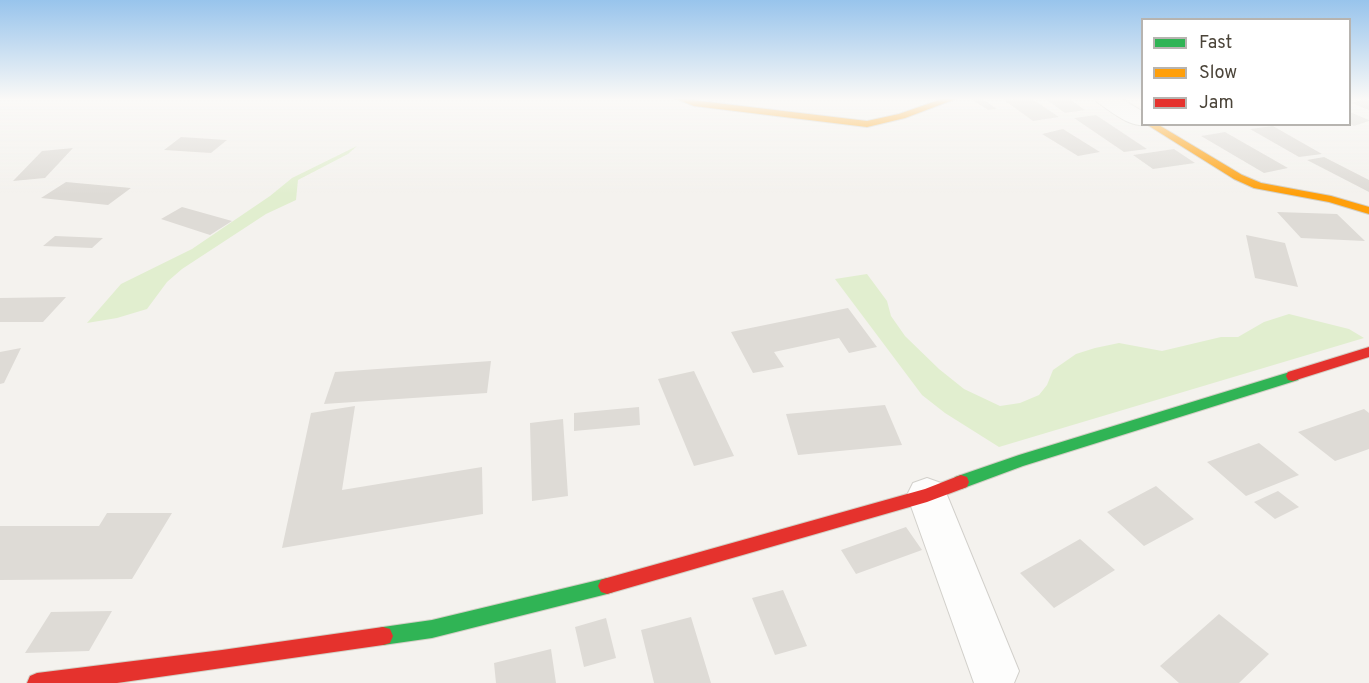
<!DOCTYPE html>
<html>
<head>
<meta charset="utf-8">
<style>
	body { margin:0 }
	#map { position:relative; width:1369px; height:683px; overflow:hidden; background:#f4f2ee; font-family:Overpass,sans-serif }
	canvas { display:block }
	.legend { position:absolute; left:1141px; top:18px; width:210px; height:108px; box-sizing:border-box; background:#fff; border:2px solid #b7b4b0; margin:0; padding:8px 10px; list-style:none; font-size:18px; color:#4b4439 }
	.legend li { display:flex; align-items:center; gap:12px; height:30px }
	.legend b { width:30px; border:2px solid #b7b4b0 }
</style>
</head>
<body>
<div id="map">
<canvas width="1369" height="683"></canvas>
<ul class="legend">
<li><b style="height:8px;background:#30b455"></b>Fast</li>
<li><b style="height:8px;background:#ff9f0a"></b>Slow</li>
<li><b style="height:8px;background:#e5322d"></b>Jam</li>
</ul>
</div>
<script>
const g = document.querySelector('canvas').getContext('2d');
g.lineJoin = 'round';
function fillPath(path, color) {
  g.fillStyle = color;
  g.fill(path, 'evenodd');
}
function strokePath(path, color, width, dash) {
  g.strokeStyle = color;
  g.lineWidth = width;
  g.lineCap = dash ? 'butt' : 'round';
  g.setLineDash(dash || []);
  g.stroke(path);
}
fillPath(new Path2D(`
	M357,146l-9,8 -50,26 -2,20 -30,14 -84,55 -15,13 -20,27 -30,9 -30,5 34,-39 71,-35 78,-53 22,-18z
	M867,274l20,27 4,15 14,20 34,33 25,20 36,17 20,-3 19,-8 8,-10 6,-15 23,-16 19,-6 24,-5 43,8 59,-14h17l26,-15 25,-8 60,15 15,9 -365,109 -54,-34 -23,-18 -87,-116z`), '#e1eecf');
fillPath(new Path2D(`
	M981,98l16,11 -9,1 -17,-11z
	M1031,98l28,19 -26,4 -29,-21z
	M1044,98h24l17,12 -20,3z
	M1365,99l4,2v9l-18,-7z
	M1350,112l19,8v1l-15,5 -4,-2z
	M1096,115l51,34 -23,3 -50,-34z
	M1273,126l49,28 -23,3 -49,-28z
	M1063,129l37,23 -22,4 -36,-22z
	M1225,132l63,36 -24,5 -63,-37z
	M181,137l46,3 -16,13 -47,-3z
	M73,148l-28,30 -32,3 29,-30z
	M1174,149l21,14 -42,6 -20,-14z
	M1324,157l45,23v12l-62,-32z
	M66,182l65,6 -23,17 -67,-7z
	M182,207l50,14 -22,14 -49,-16z
	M1277,212l60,2 28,27 -64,-3z
	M1246,235l39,8 13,44 -43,-9z
	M55,236l48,2 -11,10 -49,-2z
	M66,297l-23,25h-43v-24z
	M848,308l29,39 -28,6 -10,-15 -65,14 10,15 -31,6 -22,-41z
	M21,348l-17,35 -4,1v-32z
	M491,361l-4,32 -163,11 11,-32z
	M694,371l40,85 -40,10 -36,-87z
	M885,405l17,40 -104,10 -12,-41z
	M355,406l-13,84 140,-23 1,47 -201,34 29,-135z
	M639,407l1,18 -66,6v-18z
	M1364,409l5,4v36l-34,12 -37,-29z
	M563,419l5,77 -36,5 -2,-78z
	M1259,443l40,32 -53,21 -39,-34z
	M1156,486l38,33 -50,27 -37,-34z
	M1278,491l21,16 -24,12 -21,-17z
	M107,513h65l-40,66 -132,1v-54h99z
	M906,527l16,23 -66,24 -15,-24z
	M1080,539l35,31 -61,38 -34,-35z
	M783,590l24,56 -32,9 -23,-57z
	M112,611l-23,40 -64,2 26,-41z
	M1219,614l50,40 -30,29h-60l-19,-17z
	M691,617l20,66h-57l-13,-53z
	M606,618l10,40 -32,9 -9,-40z
	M551,649l5,34h-60l-2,-20z`), '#dedbd6');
const street = new Path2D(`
	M1094,98h26l22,13v13h8c-18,6 -38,-12 -53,-22z
	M927,478l14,5 6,12 72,176 -5,12h-40l-67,-188 6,-12z`);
const fast = new Path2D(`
	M1293,371l5,1 2,4 -2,4 -275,86 -62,23 -6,-2 -2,-5 2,-5 64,-22z
	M607,578l6,2 3,6 -3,6 -6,2 -175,44 -49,7 -7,-2 -3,-7 3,-7 7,-2 49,-7z`);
const slow = new Path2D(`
	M674,98l193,23 32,-7 46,-16h13l-53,20 -38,9 -173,-21z
	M1146,124h11l85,51 19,8 70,13 38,11v7l-40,-12 -75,-14 -20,-9z`);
const jam = new Path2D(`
	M1369,347v10l-76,24 -5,-1 -2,-4 2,-4z
	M961,475l6,2 2,5 -2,5 -40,15 -320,92 -6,-2 -3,-6 3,-6 6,-2 318,-89z
	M383,627l7,2 3,7 -3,7 -7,2 -266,38h-90l3,-7 7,-3 185,-23z`);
strokePath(street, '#d2d0cb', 2);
strokePath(fast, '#d3cfc5', 2);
strokePath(slow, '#d3cfc5', 2);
strokePath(jam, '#d3cfc5', 2);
fillPath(street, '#fdfdfc');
fillPath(fast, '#30b455');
fillPath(slow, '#ff9f0a');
fillPath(jam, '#e5322d');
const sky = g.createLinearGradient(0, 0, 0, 194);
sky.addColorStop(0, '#98c4ec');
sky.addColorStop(0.51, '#faf9f7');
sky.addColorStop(1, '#faf9f700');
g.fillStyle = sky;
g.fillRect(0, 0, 1369, 194);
</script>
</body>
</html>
